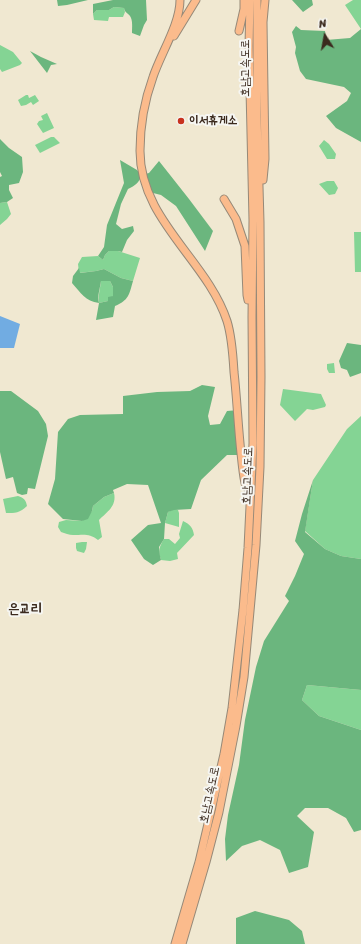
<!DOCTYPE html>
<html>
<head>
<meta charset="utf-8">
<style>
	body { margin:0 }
	#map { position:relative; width:361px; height:944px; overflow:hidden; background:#f0e8d1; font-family:Sriracha,sans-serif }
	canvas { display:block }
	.north { position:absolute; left:305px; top:16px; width:40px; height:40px; -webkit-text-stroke:3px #f6f6f2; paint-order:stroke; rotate:349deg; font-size:11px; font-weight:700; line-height:16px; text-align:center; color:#3b2a1e }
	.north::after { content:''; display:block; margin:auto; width:14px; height:18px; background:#3b2a1e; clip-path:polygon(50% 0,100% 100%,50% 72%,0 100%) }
</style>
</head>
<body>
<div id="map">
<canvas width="361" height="944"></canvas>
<div class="north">N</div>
</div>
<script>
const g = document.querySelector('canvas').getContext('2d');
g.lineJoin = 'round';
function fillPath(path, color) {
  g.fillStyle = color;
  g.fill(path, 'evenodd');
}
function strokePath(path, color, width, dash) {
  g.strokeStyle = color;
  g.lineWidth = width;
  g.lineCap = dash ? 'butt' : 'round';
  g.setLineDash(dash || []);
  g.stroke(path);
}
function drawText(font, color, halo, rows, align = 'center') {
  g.font = font + ' Sriracha,"Poor Story",sans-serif';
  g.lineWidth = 4;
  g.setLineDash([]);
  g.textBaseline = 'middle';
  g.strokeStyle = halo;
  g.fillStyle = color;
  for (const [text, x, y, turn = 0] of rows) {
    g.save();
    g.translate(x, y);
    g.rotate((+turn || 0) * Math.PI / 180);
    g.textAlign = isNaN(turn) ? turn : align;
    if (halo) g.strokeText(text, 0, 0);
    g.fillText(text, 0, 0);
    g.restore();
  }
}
fillPath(new Path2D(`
	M353,0h8v29l-16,-24z
	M114,7l10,1 1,4 -2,5h-14l-1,4 -14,-1 -1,-6 4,-4h12z
	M0,45l13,7 9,11 -2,2 -18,7 -2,-3z
	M26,95h2l1,3 6,-3 4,6 -6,4 -2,-3 -5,3 -5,1 -3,-6z
	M47,113l7,15 -11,5 -6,-9 2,-3 4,-1 -2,-4z
	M51,137h3l6,6 -20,10 -5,-8z
	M324,140l5,4 7,10 -1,5h-8l-8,-13z
	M327,181h7l4,7 -3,6 -6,1 -10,-11z
	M7,202l4,12 -4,5 -7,6v-22z
	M354,232h7v40h-6z
	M109,251h9l22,7 -7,23 -12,-3 -17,-9 -8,2 -17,2 -1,-9 4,-7 16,-1 5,4 2,-5z
	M101,281h9l3,6v9l-5,5 -9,2c-1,-8 1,-13 2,-22z
	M334,363l1,10h-6l-2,-4v-5z
	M283,389l38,5 5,11 -1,2 -12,3 -6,-1 -12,12 -15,-16z
	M361,416v143l-20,-3 -16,-7 -20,-18 8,-51 34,-51z
	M114,493c3,13 -7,19 -15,27l3,17 -4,3c-9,-7 -14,-5 -25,-5 -4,0 -8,-2 -12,-3l-3,-5 1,-5 7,-2 16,1 10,-10 1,-5 11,-9z
	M18,496c6,2 8,4 9,10 -7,7 -12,7 -21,7l-3,-14z
	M174,509l4,1 1,3v14l-14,-4 3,-11z
	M183,521c7,3 10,7 11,14l-17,18 1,6 -8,2 -9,-1c-3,-9 -2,-13 3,-21h5l6,5 5,-6 -1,-4z
	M82,542h5l-1,7 -2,4 -7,-2 -1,-3v-5z
	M307,685l54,5v40l-42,-14 -17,-16z`), '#84d494');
fillPath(new Path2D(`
	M57,0h31l-21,5 -9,1z
	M113,0h33l1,20 -3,5 -4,11 -8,-3c0,-5 1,-13 -2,-17 -2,-3 -5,-3 -6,-8l-10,-1 -5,3h-12l-4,4v-10z
	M292,0h20l1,5 -10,7z
	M296,26l5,4 24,1 1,9 24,-2 11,-9v113l-25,-14 -10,-12 21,-15 4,-8 -7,-6 -38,-8 -6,-8 -5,-18 1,-6 -4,-15z
	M30,51l11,6 16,7 -6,1 -4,8z
	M0,139l9,9 13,9 1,15 -4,11 -10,2v5l4,8 -6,4 -7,1v-26l2,-1 -2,-4z
	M120,160l17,10 4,5c-1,7 -6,11 -13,14l-7,15 -5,20 6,5 11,-3 1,5 -7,9 -5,12 -4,-1h-9l-4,4 -2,5 -5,-4 6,-9 3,-22 17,-42z
	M159,161l30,38 24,32 -8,20 -29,-45 -15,-11 -12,-3 -4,-18 4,-1z
	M79,268l1,5 16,-2 8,-2 17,9 12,3c-4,14 -4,19 -18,25l-2,11 -17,3 3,-17c-14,-2 -18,-10 -27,-20l1,-7zM101,281h9l3,6v9l-5,1v4l-9,2c-2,-7 1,-14 2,-22z
	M347,343l14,2v28l-11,4 -3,-7 -6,-2 -2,-7z
	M202,385l13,2 -7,29 2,9 10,-1 7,-13 12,-1 1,45h-13l-26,25 -10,29 -17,1 -6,2 -3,11 -1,16 -5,8 1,9 1,4 -8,5 -9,-6 -13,-19 17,-15 13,-2 -13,-38 -21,-1 -14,6 1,3 -10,4 -11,9 -1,5 -4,8 -6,2 -19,-2 -15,-15 7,-25 3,-47 10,-13 12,-4 43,-1v-18l34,-4 33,-1z
	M0,391h11l27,20 8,13 2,12 -13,53 -7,-1 -1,6 -5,1 -5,-2 -4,-16 -7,2 -6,-27z
	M313,480l-8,52 20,17 16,7 20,3v131l-54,-5 -5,15 17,16 42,14v100l-7,2 -8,-14 -18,-10h-23l-8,8 17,16 -6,35 -19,6 -9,-23 -20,-10 -18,6 -16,15 -1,-22 3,-24 11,-50 6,-45 11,-53 8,-26 25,-40 -4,-5 10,-20 9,-22 -9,-13 7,-27z
	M255,911l34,9 13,11 3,13h-69v-26z`), '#6bb67e');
fillPath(new Path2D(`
	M0,316l20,8 -6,24h-14z`), '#71ace2');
const highway = new Path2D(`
	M180,0c0,24 -19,53 -27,77 -8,22 -13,50 -13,74 0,69 67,109 87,170 5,16 6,34 7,51 3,27 4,54 7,81 1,10 2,21 4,30 1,4 4,7 6,10
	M239,31l5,-22v-9
	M174,36l22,-36
	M263,180l2,-21 -2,-137 2,-22
	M224,199l12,20 9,27 2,49 1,5
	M175,944l24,-82 8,-34 17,-74 8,-46 11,-98 5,-62 5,-105 -1,-126 1,-97 -4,-174 1,-46
	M182,944l24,-82 13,-50 17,-86 8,-49 12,-132 4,-78 1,-90 -1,-155 -3,-107v-115`);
strokePath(highway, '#968978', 9);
strokePath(highway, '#fbbb8c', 7);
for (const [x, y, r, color] of [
	[181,121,4,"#c8321e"]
]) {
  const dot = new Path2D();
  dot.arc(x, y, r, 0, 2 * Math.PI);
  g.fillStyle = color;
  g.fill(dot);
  strokePath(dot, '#f6f6f2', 1.5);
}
drawText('12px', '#3b2a1e', '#f6f6f2', [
	["호남고속도로",246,68,-90],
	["호남고속도로",248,476,-88],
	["호남고속도로",210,795,-78]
]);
drawText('bold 12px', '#3b2a1e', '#f6f6f2', [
	["이서휴게소",189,121]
], 'left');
drawText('bold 14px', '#3b2a1e', '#f6f6f2', [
	["은교리",25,609]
]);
</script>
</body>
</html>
